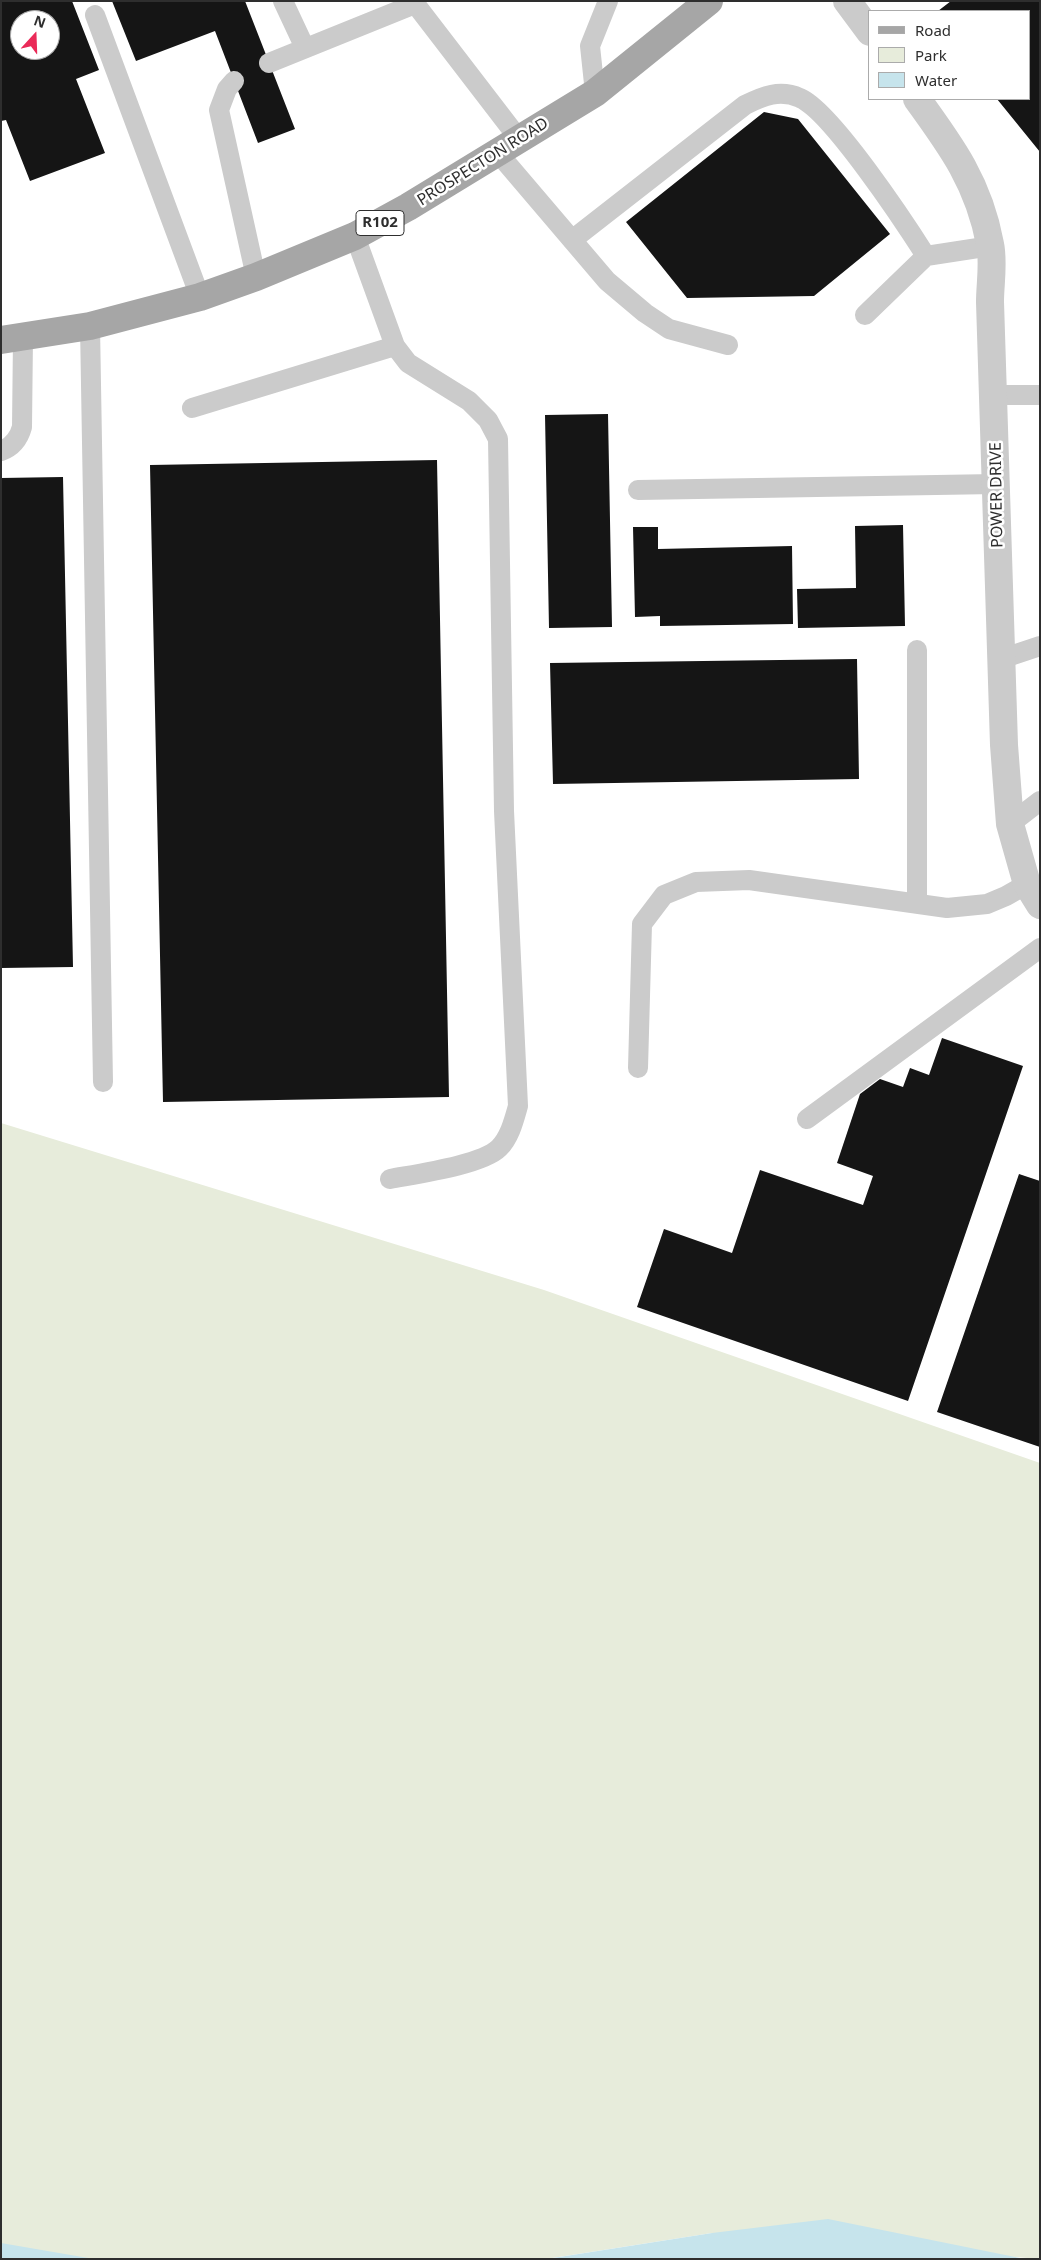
<!DOCTYPE html>
<html>
<head>
<meta charset="utf-8">
<style>
	body { margin:0 }
	#map { position:relative; width:1041px; height:2260px; overflow:hidden; background:#fff; font-family:"Noto Sans",sans-serif }
	canvas { display:block }
	.frame { position:absolute; inset:0; border:2px solid #2e2e2e; pointer-events:none }
	.legend { position:absolute; left:868px; top:10px; width:162px; height:90px; box-sizing:border-box; background:#fff; border:1px solid #ababab; margin:0; padding:6px 9px; list-style:none; font-size:15px; color:#2e2e2e }
	.legend li { display:flex; align-items:center; gap:10px; height:25px }
	.legend b { width:25px; border:1px solid #ababab }
	.north { position:absolute; left:10px; top:10px; width:50px; height:50px; box-sizing:border-box; background:#fff; border:1px solid #ababab; border-radius:50%; rotate:20deg; font-size:14px; font-weight:700; line-height:20px; text-align:center; color:#2e2e2e }
	.north::after { content:''; display:block; margin:auto; width:18px; height:22px; background:#ea2a58; clip-path:polygon(50% 0,100% 100%,50% 72%,0 100%) }
</style>
</head>
<body>
<div id="map">
<canvas width="1041" height="2260"></canvas>
<div class="frame"></div>
<ul class="legend">
<li><b style="height:6px;background:#a6a6a6"></b>Road</li>
<li><b style="height:14px;background:#e7ecdb"></b>Park</li>
<li><b style="height:14px;background:#c6e4ec"></b>Water</li>
</ul>
<div class="north">N</div>
</div>
<script>
const g = document.querySelector('canvas').getContext('2d');
g.lineJoin = 'round';
function fillPath(path, color) {
  g.fillStyle = color;
  g.fill(path, 'evenodd');
}
function strokePath(path, color, width, dash) {
  g.strokeStyle = color;
  g.lineWidth = width;
  g.lineCap = dash ? 'butt' : 'round';
  g.setLineDash(dash || []);
  g.stroke(path);
}
function drawText(font, color, halo, rows, align = 'center') {
  g.font = font + ' "Noto Sans",sans-serif';
  g.lineWidth = 5;
  g.setLineDash([]);
  g.textBaseline = 'middle';
  g.strokeStyle = halo;
  g.fillStyle = color;
  for (const [text, x, y, turn = 0] of rows) {
    g.save();
    g.translate(x, y);
    g.rotate((+turn || 0) * Math.PI / 180);
    g.textAlign = isNaN(turn) ? turn : align;
    if (halo) g.strokeText(text, 0, 0);
    g.fillText(text, 0, 0);
    g.restore();
  }
}
fillPath(new Path2D(`
	M1,1123l543,167 496,173v796l-328,-26 -166,26h-534l-11,-3z`), '#e7ecdb');
fillPath(new Path2D(`
	M828,2219l197,40h-508l36,-1 159,-25z
	M1,2243l93,16h-93z`), '#c6e4ec');
fillPath(new Path2D(`
	M1,1h71l27,69 -23,9 29,74 -75,28 -24,-61 -5,1zM20,20h30v30h-30z
	M112,1h133l50,128 -37,14 -43,-112 -79,30z
	M951,1h89v151l-43,-53h33v-88h-92z
	M764,112l34,7 92,115 -76,62 -127,2 -61,-76z
	M608,414l4,213 -63,1 -4,-213z
	M437,460l12,637 -286,5 -13,-637z
	M63,477l10,490 -72,1v-490z
	M903,525l2,101 -107,2 -1,-39 59,-1 -1,-62z
	M633,527h25v22l134,-3 1,78 -133,2v-10l-25,1z
	M857,659l2,120 -306,5 -3,-121z
	M942,1038l81,28 -115,335 -271,-94 27,-78 68,24 28,-83 103,35 10,-29 -36,-13 23,-69 20,-15 23,8 7,-19 19,7z
	M1019,1174l21,7v266l-103,-35z`), '#151515');
strokePath(new Path2D(`
	M283,1l22,47
	M413,1l106,138
	M95,15l105,282
	M269,63l146,-59
	M234,81l-7,8 -8,21 37,167
	M595,93l-5,-47 18,-45
	M498,153l109,128 38,32 24,16 59,16
	M355,236l40,110 13,17 61,38 19,19 10,19 6,372 14,295c-4,14 -8,31 -19,42 -17,17 -83,26 -109,31
	M572,240l173,-135c18,-9 35,-16 55,-7 31,13 105,125 126,158l65,-10
	M865,315l61,-59
	M90,326l13,756
	M994,395h46
	M192,408l203,-62
	M1,451c11,-4 18,-13 21,-24l1,-90
	M638,490l358,-6
	M1001,659l39,-13
	M1010,824l30,-23
	M917,904v-254
	M638,1068l4,-144 22,-29 32,-13 53,-2 198,28 40,-4 19,-8 21,-12
	M807,1119l233,-171`), '#cbcbcb', 20);
strokePath(new Path2D(`
	M847,1l23,31
	M917,99c35,48 62,85 73,145 4,18 0,40 0,58l14,443 6,79 17,60 13,21`), '#cbcbcb', 28);
strokePath(new Path2D(`
	M1,340l89,-14 110,-29 56,-20 99,-41 53,-29 187,-114 114,-92`), '#a6a6a6', 28);
for (const [x, y, w] of [
	[380,223,48]
]) {
  const box = new Path2D();
  box.roundRect(x - w / 2, y - 12.5, w, 25, 4);
  g.fillStyle = '#fff';
  g.fill(box);
  strokePath(box, '#2e2e2e', 1);
}
drawText('bold 15px', '#2e2e2e', null, [
	["R102",380,223]
]);
drawText('16px', '#2e2e2e', '#fff', [
	["PROSPECTON ROAD",483,162,-32],
	["POWER DRIVE",997,495,-91]
]);
</script>
</body>
</html>
